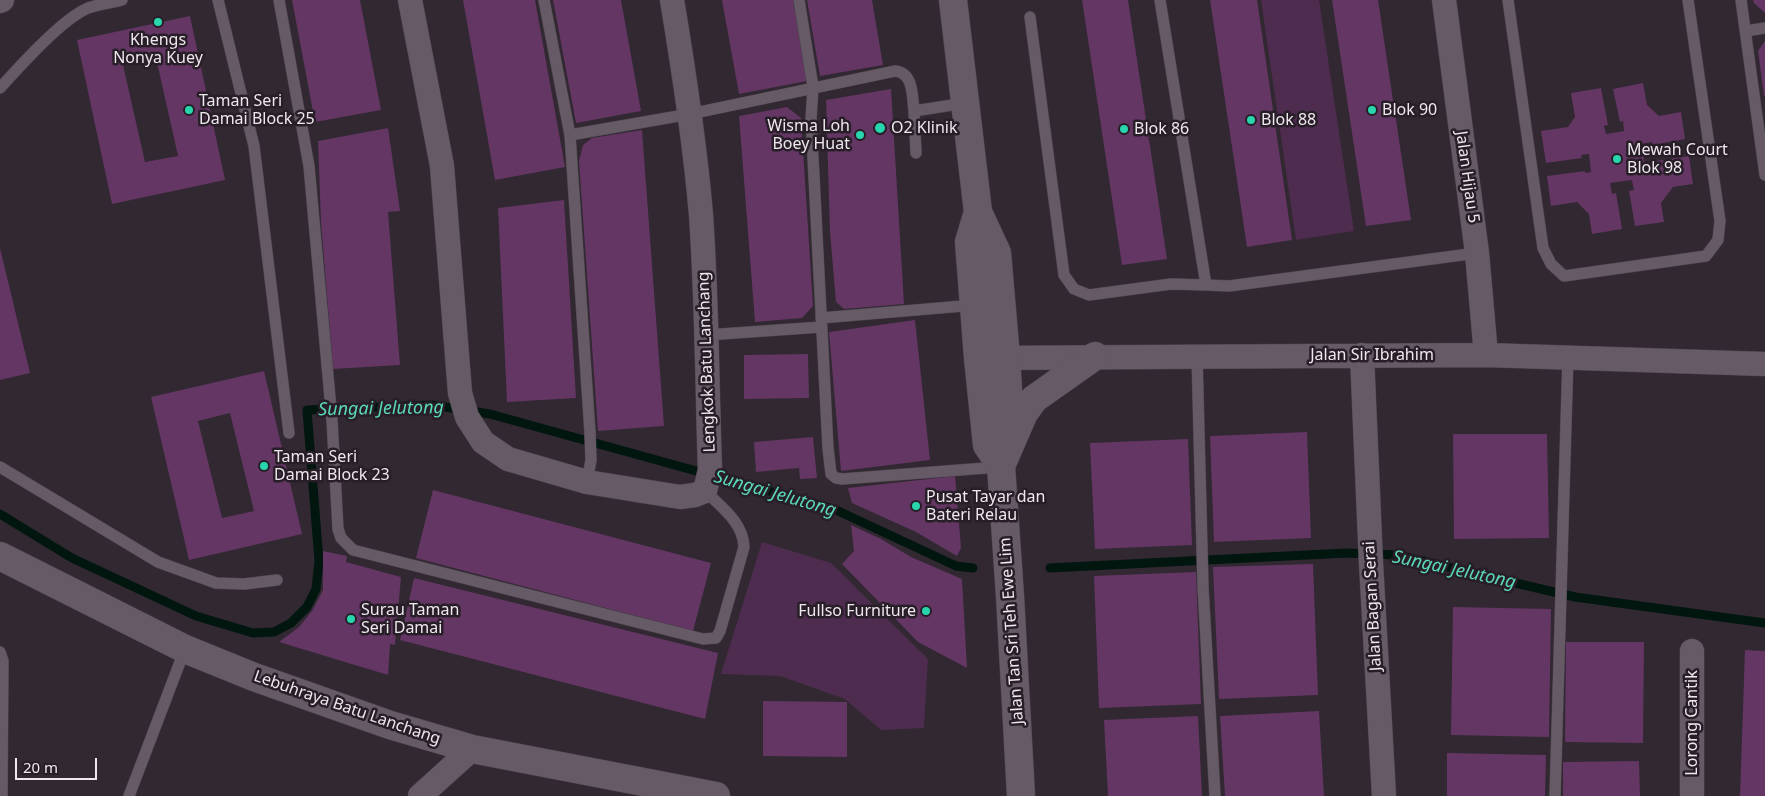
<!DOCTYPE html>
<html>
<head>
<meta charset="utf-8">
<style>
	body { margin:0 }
	#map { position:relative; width:1765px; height:796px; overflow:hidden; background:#312831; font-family:"Noto Sans",sans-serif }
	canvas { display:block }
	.scale { position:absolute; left:15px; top:758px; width:82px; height:22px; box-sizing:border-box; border:2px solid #eee7ee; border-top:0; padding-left:6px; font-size:15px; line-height:18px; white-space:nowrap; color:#eee7ee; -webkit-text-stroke:4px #271e27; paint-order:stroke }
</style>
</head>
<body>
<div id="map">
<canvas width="1765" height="796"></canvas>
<div class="scale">20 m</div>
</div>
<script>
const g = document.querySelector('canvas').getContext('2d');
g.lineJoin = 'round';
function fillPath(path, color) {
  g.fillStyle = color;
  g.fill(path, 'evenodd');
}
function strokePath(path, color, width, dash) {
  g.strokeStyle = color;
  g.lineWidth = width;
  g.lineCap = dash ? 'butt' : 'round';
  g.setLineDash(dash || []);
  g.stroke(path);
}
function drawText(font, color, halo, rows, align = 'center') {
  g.font = font + ' "Noto Sans",sans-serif';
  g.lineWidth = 5;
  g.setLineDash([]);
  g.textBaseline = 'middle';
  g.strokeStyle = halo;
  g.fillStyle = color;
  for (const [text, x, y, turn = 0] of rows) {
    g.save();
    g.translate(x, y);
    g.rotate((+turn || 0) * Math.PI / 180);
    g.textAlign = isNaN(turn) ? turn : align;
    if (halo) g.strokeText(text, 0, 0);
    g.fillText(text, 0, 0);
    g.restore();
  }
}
fillPath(new Path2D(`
	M1261,0h58l35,231 -58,9z
	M762,542l69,21 97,96 -4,69 -43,2 -36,-31 -65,-23 -59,-2z`), '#4e2c4f');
strokePath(new Path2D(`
	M0,514l72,44 124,58 57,17 21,-1 17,-9 16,-16 9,-18 3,-28 -12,-151 125,-5 58,9 344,95 122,57 17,2
	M1050,568l296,-15 51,2 178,42 190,26`), '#00160f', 9);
fillPath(new Path2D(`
	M292,0h68l21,110 -66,12z
	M463,0h72l30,167 -70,13z
	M553,0h68l20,111 -65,12z
	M722,0h71l14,81 -68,13z
	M807,0h65l11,65 -63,11z
	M1082,0h46l39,259 -45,6z
	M1210,0h47l35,240 -45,7z
	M1332,0h46l33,220 -45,6z
	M1753,0h12v13l-11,-10z
	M190,16l35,164 -113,24 -35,-164zM156,58l22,98 -33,6 -22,-97z
	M1765,41v55h-1l-6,-45z
	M1643,83l4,22 12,11 22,-4 4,27 -32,6 -1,-3 -11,2 4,21 12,-2 -1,-2 33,-5 4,28 -20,3 -12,16 3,19 -29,4 -6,-35 5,-1 -2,-10 -22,3 2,11 4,-1 6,36 -30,5 -3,-20 -12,-12 -26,4 -4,-30 38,-5v2l6,-1 -2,-18 -8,1 1,3 -36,5 -5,-32 27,-4 7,-10 -4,-24 30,-5 7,37 -4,1 2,8 18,-3 -1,-10 -3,1 -7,-33z
	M891,89l13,215 -60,5 -8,-7 -6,-70 -4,-132z
	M787,107l14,11 12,188 -11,12 -47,4 -16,-206z
	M388,128l12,83 -12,1 12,153 -67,4 -12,-147 -3,-81z
	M642,130l22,296 -66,5 -19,-270 4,-16 9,-7z
	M564,200l12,198 -69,4 -9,-194z
	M0,248l30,125 -30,7z
	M915,320l15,140 -89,11 -12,-139z
	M808,354l1,44 -65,1v-44z
	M264,371l38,163 -113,26 -38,-163zM230,413l24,98 -32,7 -24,-97z
	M1307,432l4,106 -97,4 -4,-106z
	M1453,434h94l2,104 -95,1z
	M813,437l4,41 -17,1 -1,-11 -43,4 -2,-30z
	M1188,439l4,106 -97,4 -5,-106z
	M955,476l6,72 -4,8 -41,-24 -64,-29 -4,-15z
	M433,490l278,73 -18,68 -277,-73z
	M851,525l30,14 30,18 51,22 5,89 -49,-26 -76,-78 12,-13z
	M323,551l24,5 -1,6 55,15 -6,68 -5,-1 -2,31 -109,-33 20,-15 13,-16 11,-21z
	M1313,564l5,131 -99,4 -6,-132z
	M1196,572l5,132 -102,4 -5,-132z
	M414,578l304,75 -13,66 -305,-79z
	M1453,607l98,2 -2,128 -98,-2z
	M1566,642h78l-1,101 -78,-1z
	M1745,650l20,1v145h-25z
	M763,701l84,1v55l-84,-1z
	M1319,711l5,85h-99l-5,-80z
	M1198,716l4,80h-94l-4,-76z
	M1447,753l99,2 -1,41h-98z
	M1639,761l1,35h-77v-34z`), '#633664');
const lane = new Path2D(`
	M218,0l36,146 35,287
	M279,0l30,166 23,254 6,109 3,9 12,12 350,89 13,-1 4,-7 24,-84c-1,-25 -23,-40 -39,-56
	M544,0l26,135 20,298 1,27 -4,22
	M799,0l14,87 -2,32 17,329 3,26 5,4 6,1 157,-12
	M1160,0l46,285 23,1 248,-33
	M1508,0l35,248 8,16 13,12 142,-20 12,-16 2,-19 -32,-221
	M1741,0l24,175
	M1030,17l34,258 10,14 15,6 82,-11 35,1
	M1746,31l19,-3
	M0,88c20,-22 62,-69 88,-80 11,-4 23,-5 34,-8
	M914,111l2,42
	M570,135l120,-21 205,-43c19,2 17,25 19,40l51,-8
	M821,318l154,-13
	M707,335l114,-8
	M1197,356l6,231 12,209
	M0,467l158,95 58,21 28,1 33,-4
	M0,652l3,9 -1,135
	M129,796l56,-147
	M1555,796l13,-440`);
const street = new Path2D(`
	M410,0l32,166 18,227 7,24 16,25 25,17 79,23 93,15 15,-2 10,-4 5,-21c-3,-85 -3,-170 -9,-255 -6,-72 -17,-143 -29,-215
	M1444,0l33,253 9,102
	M0,1l2,-1
	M1362,355l9,208 13,233
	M987,358l499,-3 279,9
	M420,796l52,-47
	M1692,796v-145`);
const secondary = new Path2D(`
	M953,0l25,212 19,41 9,104 5,81
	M978,212l-9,30 9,116 9,87 14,21
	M0,556l185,93 69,28 136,48 82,24 244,47
	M1021,796l-11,-200 -9,-130 23,-53 10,-14 61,-43`);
strokePath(lane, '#4c444c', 12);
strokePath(street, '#4c444c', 25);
strokePath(secondary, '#4c444c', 29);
strokePath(lane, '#655a65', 11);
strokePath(street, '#655a65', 24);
strokePath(secondary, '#655a65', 28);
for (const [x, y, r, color] of [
	[158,22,5,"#28d5ad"],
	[189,110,5,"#28d5ad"],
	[1372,110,5,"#28d5ad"],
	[1251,120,5,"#28d5ad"],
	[880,128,6,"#28d5ad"],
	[1124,129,5,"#28d5ad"],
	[860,135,5,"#28d5ad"],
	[1617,159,5,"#28d5ad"],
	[264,466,5,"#28d5ad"],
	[916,506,5,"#28d5ad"],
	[926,611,5,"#28d5ad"],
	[351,619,5,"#28d5ad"]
]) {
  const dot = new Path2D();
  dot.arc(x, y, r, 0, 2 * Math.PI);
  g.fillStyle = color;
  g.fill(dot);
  strokePath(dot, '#271e27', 2);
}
drawText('16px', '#eee7ee', '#271e27', [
	["Khengs",158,40,"center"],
	["Nonya Kuey",158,58,"center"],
	["Taman Seri",199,101],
	["Damai Block 25",199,119],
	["Blok 90",1382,110],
	["Blok 88",1261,120],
	["Wisma Loh",850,126,"right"],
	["Boey Huat",850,144,"right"],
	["O2 Klinik",891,128],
	["Blok 86",1134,129],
	["Mewah Court",1627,150],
	["Blok 98",1627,168],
	["Taman Seri",274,457],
	["Damai Block 23",274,475],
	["Pusat Tayar dan",926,497],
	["Bateri Relau",926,515],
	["Surau Taman",361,610],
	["Seri Damai",361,628],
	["Fullso Furniture",916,611,"right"]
], 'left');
drawText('16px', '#eee7ee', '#271e27', [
	["Jalan Hijau 5",1467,177,82],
	["Jalan Sir Ibrahim",1372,355],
	["Lengkok Batu Lanchang",707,362,-92],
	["Jalan Bagan Serai",1373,606,-93],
	["Jalan Tan Sri Teh Ewe Lim",1012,631,-94],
	["Lebuhraya Batu Lanchang",347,708,19],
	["Lorong Cantik",1692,723,-90]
]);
drawText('italic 18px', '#5bd9b6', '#271e27', [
	["Sungai Jelutong",381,409,-1],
	["Sungai Jelutong",775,494,16],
	["Sungai Jelutong",1454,570,12]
]);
</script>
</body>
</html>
